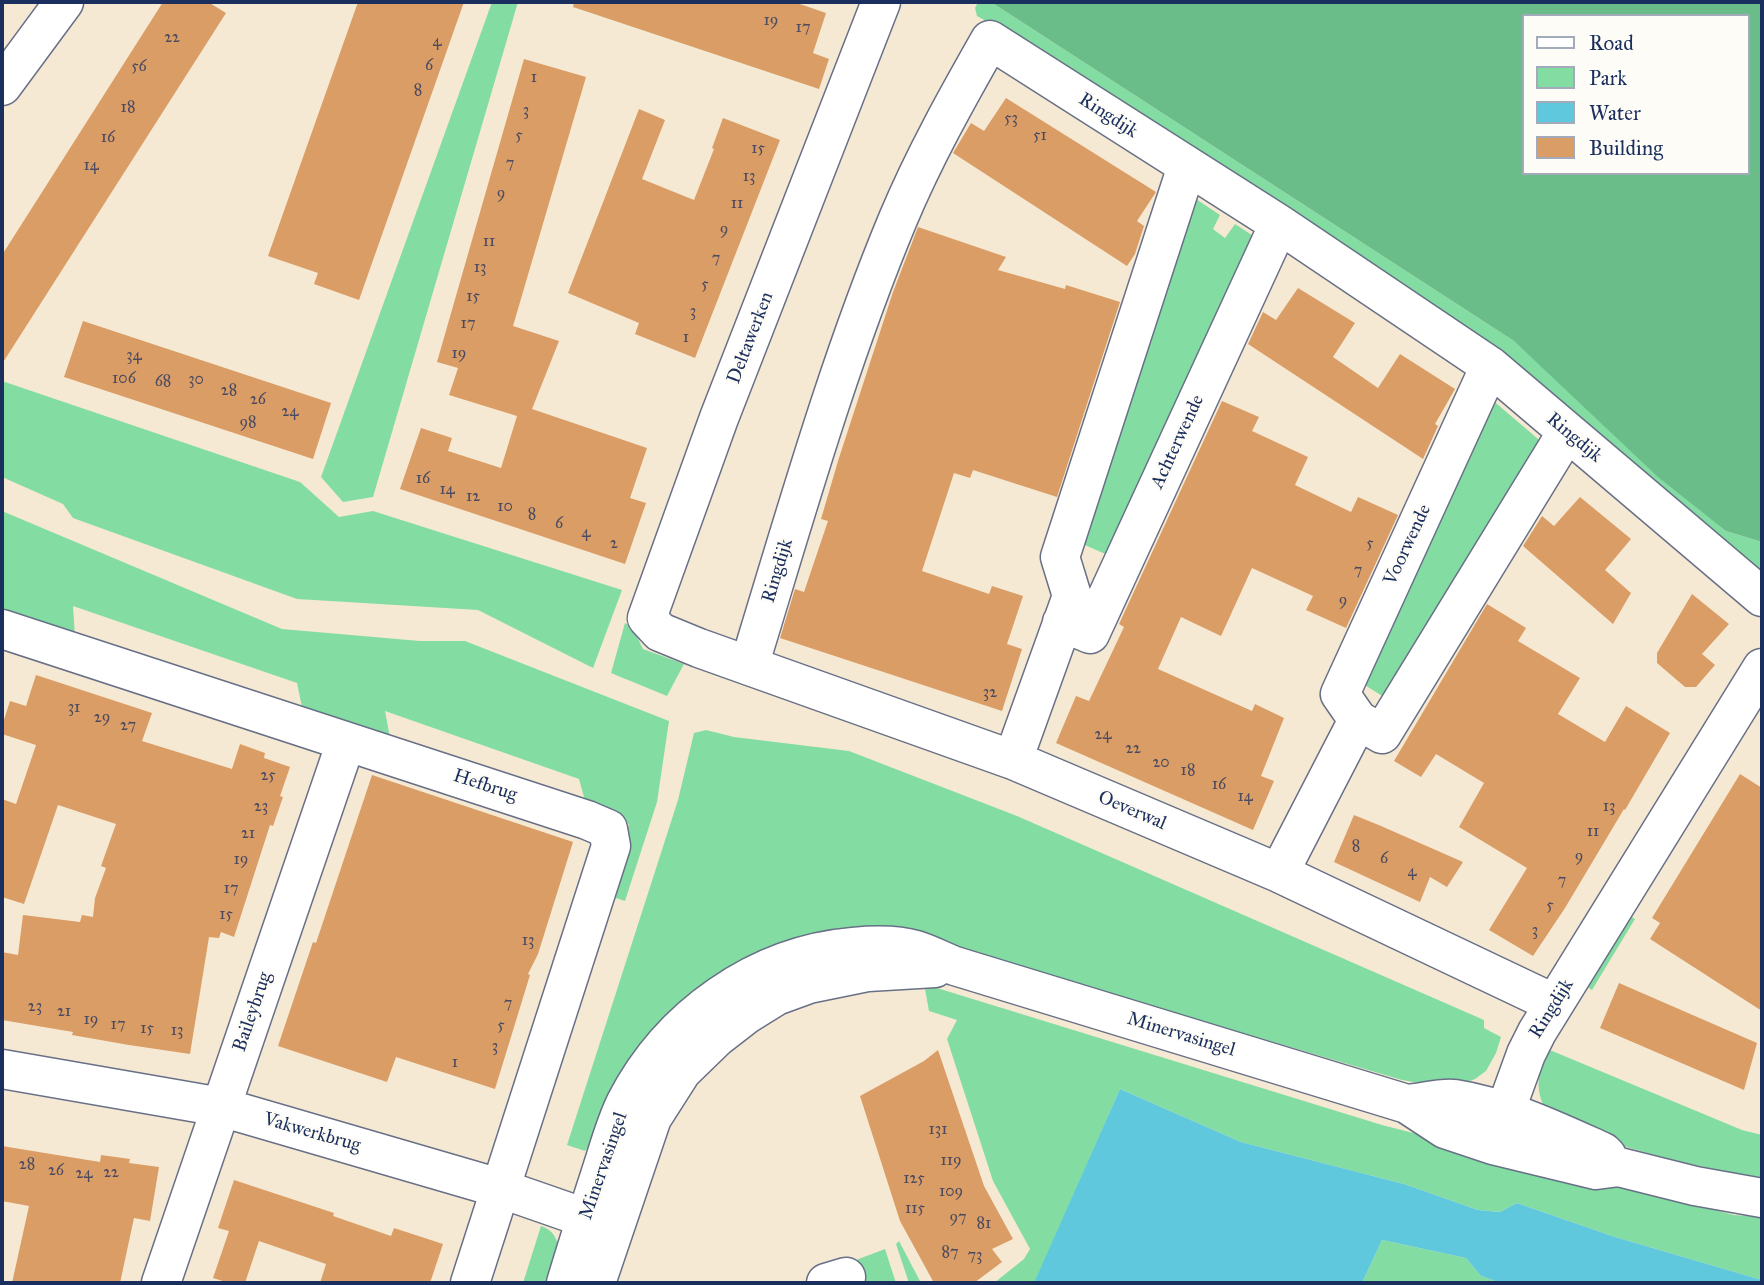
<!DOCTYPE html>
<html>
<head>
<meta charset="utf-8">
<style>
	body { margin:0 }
	#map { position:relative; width:1764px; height:1285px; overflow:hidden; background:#f6e9d4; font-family:"IM FELL Great Primer",serif }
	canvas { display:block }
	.frame { position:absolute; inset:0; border:4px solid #1b2f5e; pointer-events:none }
	.legend { position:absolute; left:1522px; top:14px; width:228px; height:161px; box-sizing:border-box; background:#fdfcf7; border:2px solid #a3aaba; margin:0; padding:9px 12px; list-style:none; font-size:21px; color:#1b2f5e }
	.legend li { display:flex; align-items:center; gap:14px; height:35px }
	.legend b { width:35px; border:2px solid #a3aaba }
</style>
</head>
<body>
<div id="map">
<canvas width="1764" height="1285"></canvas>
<div class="frame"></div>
<ul class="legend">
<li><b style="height:9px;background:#fff"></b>Road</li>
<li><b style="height:19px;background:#83dda3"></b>Park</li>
<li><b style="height:19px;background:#60c8dd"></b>Water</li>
<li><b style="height:19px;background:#da9d65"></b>Building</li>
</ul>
</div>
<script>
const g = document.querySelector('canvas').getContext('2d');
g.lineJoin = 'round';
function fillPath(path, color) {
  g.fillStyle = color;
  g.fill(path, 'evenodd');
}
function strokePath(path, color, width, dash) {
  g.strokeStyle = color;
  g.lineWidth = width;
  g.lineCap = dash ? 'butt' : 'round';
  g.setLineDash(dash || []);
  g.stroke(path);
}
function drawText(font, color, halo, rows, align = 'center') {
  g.font = font + ' "IM FELL Great Primer",serif';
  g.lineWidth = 5;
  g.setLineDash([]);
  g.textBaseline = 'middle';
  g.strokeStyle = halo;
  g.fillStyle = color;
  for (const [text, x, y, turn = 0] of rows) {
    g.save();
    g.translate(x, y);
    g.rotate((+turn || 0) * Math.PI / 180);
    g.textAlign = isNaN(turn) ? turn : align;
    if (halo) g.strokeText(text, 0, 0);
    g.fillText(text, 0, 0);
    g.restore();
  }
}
fillPath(new Path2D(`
	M492,2h26l-145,495 -30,5 -22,-25z
	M978,2h13l523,339 212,190 36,11v40l-731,-535 -54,-31 -2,-8z
	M1184,191l36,24 -7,14 12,9 10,-14 29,19 -145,317 -48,-21z
	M2,381l298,101 39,35 34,-6 249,79 -29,78 -115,-58 -181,-11 -224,-81 -10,-14 -61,-27z
	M1483,392l68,58 -156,254 -43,-27z
	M2,511l280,118 138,12h45l204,80 -12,81 -32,99 -9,-3 -3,-11 16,-63 -42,-16 -8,-29 -194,-68 6,32 -88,-31 -6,-29 -224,-77 2,31 -73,-22z
	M625,623l7,3 11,23 41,15 -17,32 -56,-23z
	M706,730l28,7 115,14 168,65 467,204v8l17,9 -5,16 -10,18 -11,8 -24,10 -49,-9 -475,-140 -35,-3 -301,206 -6,8 -18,-6 111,-345 16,-67z
	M1625,913l10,6 -43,71 -10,-6z
	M924,984l458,141 352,90 28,2v63l-147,-43 -98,-34 -17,9 -22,-2 -74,-26 -163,-42 -121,-53 -85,194h-41l30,-24 6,-10 -37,-68 -46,-142 10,-19 -28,-9z
	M1545,1048l197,82 20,5v43c-54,-9 -106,-21 -158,-38 -17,-5 -37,-9 -50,-21 -22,-22 -16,-44 -9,-71z
	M541,1226c25,8 17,37 14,57h-32z
	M1382,1240l84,18 15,18 20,7h-139z
	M899,1241l22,42h-12l-13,-39z
	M885,1249l11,34h-35l-5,-23z`), '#83dda3');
fillPath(new Path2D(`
	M991,2h770l1,540 -36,-11 -68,-54 -144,-136zM1524,16h224v157h-224z`), '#6abc89');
fillPath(new Path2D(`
	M1120,1089l121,53 163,42 74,26 22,2 17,-9 98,34 147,43v3h-261l-20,-7 -15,-18 -84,-18 -20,43h-328z`), '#60c8dd');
fillPath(new Path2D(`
	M163,2h45l18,11 -224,351v-109z
	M358,2h106l-105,298 -45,-16 4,-11 -50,-17z
	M574,2h220l32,11 -13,40 16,6 -10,30 -246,-82z
	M524,59l62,18 -73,249 46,15 -27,68 115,39 -17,50 16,5 -21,61 -225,-75 21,-61 31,10 -4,13 53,17 16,-52 -68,-21 9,-27 -21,-6z
	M1006,98l150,94 -19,29 7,5 -9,28 -8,12 -174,-113 18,-30 13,8z
	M639,109l26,11 -23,59 52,21 20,-51 -2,-1 11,-30 57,22 -85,218 -60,-24 4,-11 -71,-30z
	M918,227l88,30 -8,13 67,19 1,-4 54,17 -63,195 -84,-27 -3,8 -16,-5 -32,98 67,23 3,-8 31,10 -16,48 15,5 -20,62 -222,-73 15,-49 9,3 24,-71 -7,-2 17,-58 55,-169z
	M1298,288l57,35 -22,34 45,31 22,-34 55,35 -20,35 3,2 -15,33 -175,-115 15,-32 13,8z
	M83,321l248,82 -18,56 -249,-82z
	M1222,401l37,16 -7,14 56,26 -13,28 56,27 7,-15 40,18 -52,113 -40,-18 7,-14 -61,-28 -31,68 -40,-19 -23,52 94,42 3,-7 29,14 -23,58 13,5 -21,49 -197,-87 20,-47 13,5 35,-74 -5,-3z
	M1580,497l51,42 -26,31 26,23 -18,31 -90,-78 19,-30 12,10z
	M1692,594l37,30 -27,30 13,11 -19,22h-11l-28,-24v-10z
	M1487,604l39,24 -8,13 62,37 -22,36 47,28 21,-36 44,27 -45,77 -1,-1 -59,99 -32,48 -44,-26 38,-62 -68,-41 25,-44 -48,-29 -15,23 -27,-16z
	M36,675l116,38 -10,28 90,28 8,-25 25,9 -1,5 26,9 -10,29 3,1 -10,29 -3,-1 -36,112 -13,-5 -2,6 -10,-1 -19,117 -61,-9 -57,-10 1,-3 -71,-12v-68l16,3 5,-40 57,7 2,-7 11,2 2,-19 11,-30 -5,-2 15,-42 -58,-19 -34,99 -22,-7v-98l14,5 20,-59 -34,-11v-8l8,-25 16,5z
	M1740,774l22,14v223l-112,-72 10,-16 -8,-5z
	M372,775l201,67 -35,112 -10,20 2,1 -35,114 -99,-32 -9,25 -109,-36 35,-104 3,1z
	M1354,815l27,11 82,36 -16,25 -17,-10 -10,25 -86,-40z
	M1619,983l138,60 -13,47 -144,-62z
	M938,1050l46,136 29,53 -21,10 10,13 -28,21h-40l-34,-62 -40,-125 64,-35z
	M2,1146l98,16 1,-7 29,4 -1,4 30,4 -9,54 -16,-3 -14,65h-108l17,-77 -27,-5z
	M234,1180l100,33 -1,3 58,20 3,-8 49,16 -13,39h-110l6,-19 -67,-23 -14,42h-16l-16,-5 16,-47 -11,-3z`), '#da9d65');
const minor = new Path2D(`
	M881,2l-162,416 -72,200 13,14 39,16 314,112 266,113 274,130
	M2,86l62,-84
	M1062,622l28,12 189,-410
	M2,629l585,191 21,9 3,17 -141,437
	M749,666c46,-150 89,-303 149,-447 26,-62 59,-121 92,-179l289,184 211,142 272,231
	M1358,720l24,14 185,-302
	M1013,760l59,-164 -12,-39 127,-391
	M1279,873l79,-153 -18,-26 150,-328
	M2,1069l219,38 278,81 115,40
	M1407,1104c15,-1 34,-7 48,-5 51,8 101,32 148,53l4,4
	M1493,1145l33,-91 11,-22 225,-364
	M161,1283l185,-541
	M566,1283c11,-37 23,-74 35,-111 8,-24 14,-48 25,-70 44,-85 131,-147 227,-155 20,-2 42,-3 63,3 13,4 26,11 39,16l452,138 38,25 48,16 103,25 23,-3 76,19 67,12
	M596,1283l56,-165 30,-47 34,-33 31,-24 29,-18 33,-12 59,-12 67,-4
	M826,1283l20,-6`);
strokePath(minor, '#687087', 41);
strokePath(minor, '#fff', 38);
drawText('16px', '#4b4a60', null, [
	["19",771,21],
	["17",803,28],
	["22",172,38],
	["4",437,42],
	["6",429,66],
	["56",139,67],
	["1",534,78],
	["8",418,91],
	["18",128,108],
	["3",526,111],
	["53",1011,119],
	["5",519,136],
	["51",1040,136],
	["16",108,138],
	["15",758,149],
	["7",510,164],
	["14",91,166],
	["13",749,177],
	["9",501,194],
	["11",737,204],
	["9",724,230],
	["11",489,242],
	["7",716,259],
	["13",480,268],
	["5",705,285],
	["15",473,297],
	["3",693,312],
	["17",468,324],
	["1",686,338],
	["19",459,354],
	["34",134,356],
	["106",124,379],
	["30",196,380],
	["68",163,382],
	["28",229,391],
	["26",258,400],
	["24",290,412],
	["98",248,423],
	["16",423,479],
	["14",447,490],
	["12",473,497],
	["10",505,507],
	["8",532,515],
	["6",559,524],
	["4",586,533],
	["2",614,544],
	["5",1370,544],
	["7",1358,571],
	["9",1343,601],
	["32",990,693],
	["31",74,708],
	["29",102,718],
	["27",128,726],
	["24",1103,735],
	["22",1133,749],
	["20",1161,763],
	["18",1188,771],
	["25",268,776],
	["16",1219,785],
	["14",1245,797],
	["23",261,807],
	["13",1609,807],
	["11",1593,832],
	["21",248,834],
	["8",1356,847],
	["9",1579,857],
	["6",1384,859],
	["19",241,860],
	["4",1412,872],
	["7",1562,881],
	["17",231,889],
	["5",1550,906],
	["15",226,915],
	["3",1535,931],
	["13",528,941],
	["7",508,1004],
	["23",35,1007],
	["21",64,1012],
	["19",91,1020],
	["17",118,1025],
	["5",501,1026],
	["15",147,1029],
	["13",177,1031],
	["3",495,1047],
	["1",455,1063],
	["131",938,1130],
	["119",951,1161],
	["28",27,1165],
	["26",56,1171],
	["22",111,1173],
	["24",84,1174],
	["125",914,1179],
	["109",951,1192],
	["115",915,1209],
	["97",958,1218],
	["81",984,1224],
	["87",950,1253],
	["73",975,1256]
]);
drawText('19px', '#1b2f5e', '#fdfcf7', [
	["Ringdijk",1108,116,33],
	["Deltawerken",751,338,-69],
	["Ringdijk",1574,438,40],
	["Achterwende",1178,442,-65],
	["Voorwende",1408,545,-65],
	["Ringdijk",778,571,-73],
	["Hefbrug",485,786,18],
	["Oeverwal",1132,811,23],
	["Ringdijk",1552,1009,-58],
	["Baileybrug",253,1012,-71],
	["Minervasingel",1181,1035,17],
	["Vakwerkbrug",312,1133,16],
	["Minervasingel",604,1166,-71]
]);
</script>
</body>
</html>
